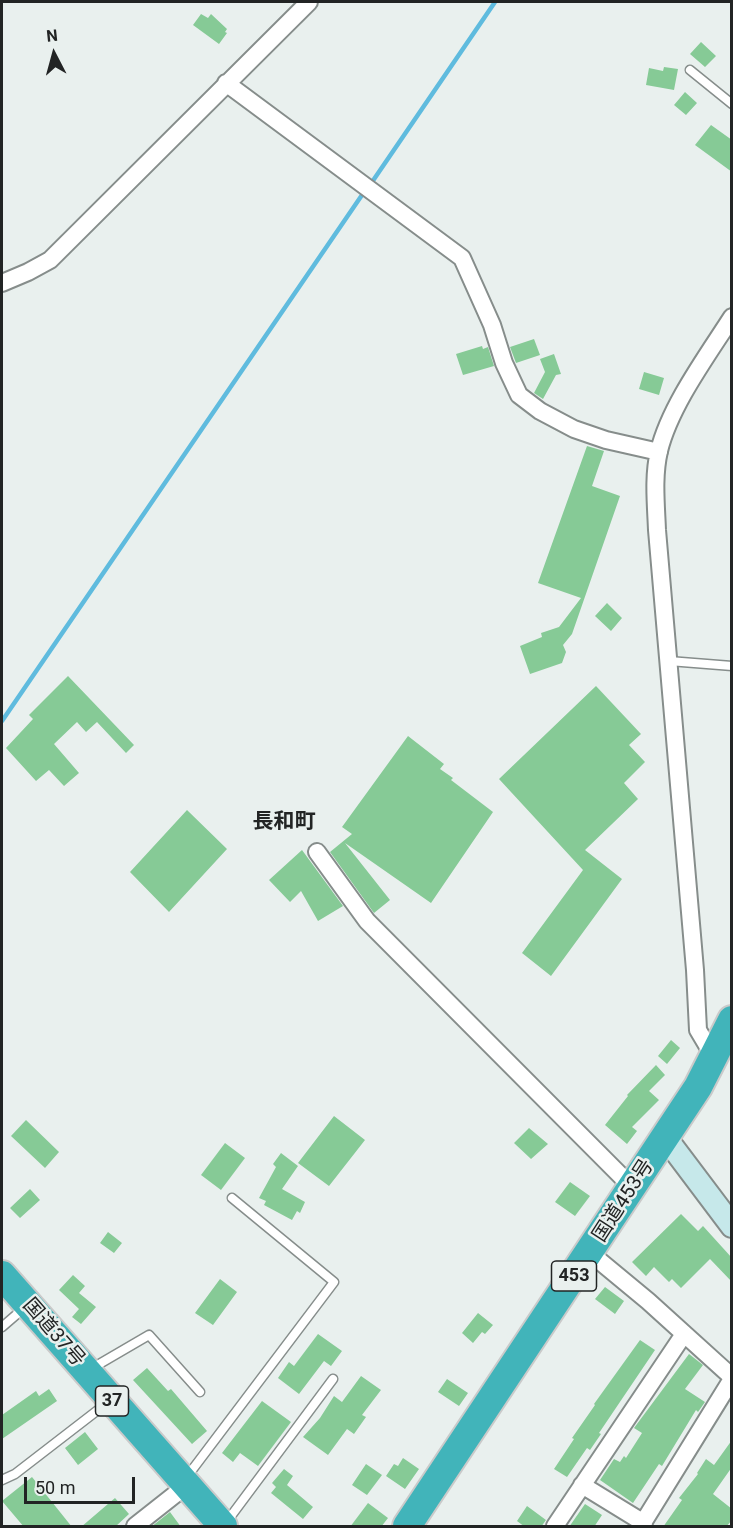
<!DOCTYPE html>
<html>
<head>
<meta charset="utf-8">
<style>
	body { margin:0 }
	#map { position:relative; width:733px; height:1528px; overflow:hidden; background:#e9f0ee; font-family:Roboto,sans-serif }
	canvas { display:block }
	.frame { position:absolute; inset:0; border:3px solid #222424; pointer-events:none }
	.north { position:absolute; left:24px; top:24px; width:60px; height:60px; -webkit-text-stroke:4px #e9f0ee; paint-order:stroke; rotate:354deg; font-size:16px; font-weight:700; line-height:24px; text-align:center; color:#222424 }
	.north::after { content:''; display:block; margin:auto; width:21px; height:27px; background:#222424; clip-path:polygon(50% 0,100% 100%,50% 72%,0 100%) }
	.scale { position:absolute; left:24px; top:1477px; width:111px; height:27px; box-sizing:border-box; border:3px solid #222424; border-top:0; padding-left:8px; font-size:18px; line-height:21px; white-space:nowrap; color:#222424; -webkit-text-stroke:4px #e9f0ee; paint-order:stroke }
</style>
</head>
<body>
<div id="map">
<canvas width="733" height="1528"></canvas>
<div class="frame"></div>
<div class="north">N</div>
<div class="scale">50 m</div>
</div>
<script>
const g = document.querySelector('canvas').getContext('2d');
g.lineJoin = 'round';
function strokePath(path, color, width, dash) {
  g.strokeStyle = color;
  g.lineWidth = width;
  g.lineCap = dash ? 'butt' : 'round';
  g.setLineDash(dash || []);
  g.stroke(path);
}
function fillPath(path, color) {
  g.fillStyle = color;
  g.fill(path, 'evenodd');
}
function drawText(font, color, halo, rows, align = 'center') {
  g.font = font + ' Roboto,"Noto Sans JP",sans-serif';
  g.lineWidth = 5;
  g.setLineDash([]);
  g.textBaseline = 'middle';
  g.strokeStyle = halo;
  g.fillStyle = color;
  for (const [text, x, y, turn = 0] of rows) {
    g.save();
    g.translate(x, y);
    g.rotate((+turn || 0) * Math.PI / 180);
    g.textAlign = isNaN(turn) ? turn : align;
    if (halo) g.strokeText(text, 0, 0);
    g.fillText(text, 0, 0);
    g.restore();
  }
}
strokePath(new Path2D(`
	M370,185l125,-183
	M2,721l360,-526`), '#5fbbde', 4.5);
fillPath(new Path2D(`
	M201,14l7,4 3,-4 16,15 -2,3 2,1 -8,11 -26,-19z
	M701,42l15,14 -11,11 -15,-13z
	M664,67l14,2 -4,21 -28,-5 3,-17 14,3z
	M685,92l12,11 -11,12 -12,-10z
	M711,125l21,15v32l-37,-27z
	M534,339l6,16 -24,8 -6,-16z
	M482,346l1,3 5,-2 6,19 -31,9 -7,-21z
	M554,354l7,20 -5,1 -13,24 -9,-6 11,-21 -5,-13z
	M644,372l20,6 -5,17 -20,-6z
	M587,446l17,5 -12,35 28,10 -48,138 -9,11 3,7 -4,11 -32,11 -10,-28 22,-9 -1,-4 18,-6 22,-29 -43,-15z
	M607,603l15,15 -11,13 -16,-15z
	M68,676l66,69 -8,8 -29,-31 -11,10 -9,-10 -23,22 25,29 -15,13 -15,-16 -13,11 -30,-33 27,-29 -4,-4z
	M596,686l45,48 -12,11 16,17 -21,21 14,16 -53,51 37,29 -71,97 -29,-23 61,-83 -84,-91z
	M408,736l36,28 -4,5 13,9 -2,2 42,32 -62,91 -86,-60 45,57 -16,13 -44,-61 22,-18 -10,-7z
	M187,810l40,39 -58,63 -39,-40z
	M302,850l41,56 -25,15 -17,-30 -11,11 -21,-22z
	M671,1040l9,8 -13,16 -9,-8z
	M656,1065l9,10 -16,16 10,9 -27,27 5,4 -10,13 -22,-19 23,-29 -1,-1z
	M334,1116l31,24 -36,46 -31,-23z
	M26,1120l33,32 -14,16 -34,-32z
	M529,1128l19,16 -17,15 -17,-16z
	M225,1143l20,15 -24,32 -20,-15z
	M281,1153l17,13 -16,23 23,13 -5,11 -3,-2 -5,9 -28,-15 2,-4 -7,-3 17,-31 -3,-3z
	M570,1182l20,14 -15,20 -20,-14z
	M30,1189l10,11 -20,18 -10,-10z
	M681,1214l17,17 5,-5 29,32v24l-22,-23 -29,29 -9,-9 -3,3 -15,-15 -8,9 -14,-14z
	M108,1232l14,11 -8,10 -14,-10z
	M73,1275l12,11 -6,7 17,14 -15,17 -9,-7 7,-8 -20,-19z
	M220,1279l17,13 -24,33 -18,-12z
	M605,1287l19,14 -9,13 -20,-15z
	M478,1313l15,12 -8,9 -3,-2 -9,11 -11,-10z
	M318,1334l24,17 -11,15 -7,-5 -25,33 -21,-16 11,-16 5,4z
	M640,1340l15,10 -56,83 2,1 -11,16 -3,-2 -20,29 -13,-8 20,-30 -2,-1 23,-33 -1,-1z
	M689,1354l14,11 -18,24 20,13 -7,10 -2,-2 -34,56 -3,-2 -26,39 -33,-23 14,-21 6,3 4,-6 2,2 16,-25 -8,-5z
	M147,1368l21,23 3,-2 36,42 -15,13 -59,-64z
	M361,1376l20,14 -19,25 4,2 -12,17 -7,-5 -19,26 -25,-18 17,-19 14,-22 8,6z
	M447,1379l21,14 -9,13 -21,-14z
	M49,1389l8,12 -55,38v-24l34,-24 3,5z
	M262,1401l29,21 -33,44 -18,-13 -7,9 -11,-9z
	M85,1432l13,17 -20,16 -13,-17z
	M732,1440v27l-19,27 19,15v11l-6,7h-63l19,-27 -3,-2 19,-24 -1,-1 9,-14 8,6z
	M403,1458l16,11 -14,20 -19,-13 8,-12 4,2z
	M366,1464l16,11 -15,20 -15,-10z
	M284,1469l9,7 -6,9 26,22 -10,12 -32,-26 5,-6 -4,-4z
	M32,1477l40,50h-48l-22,-26z
	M115,1498l14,16 -14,13h-34z
	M368,1503l20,15 -7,9h-31z
	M585,1504l17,11 -8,12h-25z
	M527,1506l19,14 -5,7h-16l-8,-6z
	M170,1512l11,15h-30z`), '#86ca96');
const lane = new Path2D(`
	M690,70l42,34
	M669,661l63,5
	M2,1327l22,-19
	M89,1370l60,-35 51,57
	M186,1478l148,-196 -102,-84
	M2,1480l13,-6 92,-71
	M225,1524l108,-145`);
const street = new Path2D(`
	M226,83l236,175 30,67 12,38 15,32 21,16 34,18 32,11 53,12
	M2,283l26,-11 22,-12 259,-258
	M317,852l50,69 265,266
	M714,1057l-16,-27 -3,-60 -38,-440c-1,-26 -4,-53 2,-79 11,-45 48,-95 73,-134
	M590,1253l58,48 84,76
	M582,1485l62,38
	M135,1526l52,-41
	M555,1526l129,-192
	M641,1526l91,-147`);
const secondary = new Path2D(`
	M665,1137l67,89`);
const highway = new Path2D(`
	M2,1275l221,251
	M407,1526l291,-439 34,-67`);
strokePath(lane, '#868d8b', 11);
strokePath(street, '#868d8b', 20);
strokePath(secondary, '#868d8b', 26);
strokePath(highway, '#cacaca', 32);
strokePath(lane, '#fff', 8);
strokePath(street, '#fff', 16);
strokePath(secondary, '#c6e8ea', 22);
strokePath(highway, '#41b4ba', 28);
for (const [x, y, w] of [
	[574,1276,45],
	[112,1401,33]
]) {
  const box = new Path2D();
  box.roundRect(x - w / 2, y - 15, w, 30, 4.5);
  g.fillStyle = '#e9f0ee';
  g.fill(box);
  strokePath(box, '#222424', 1.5);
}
drawText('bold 18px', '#222424', null, [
	["453",574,1276],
	["37",112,1401]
]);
drawText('20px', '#222424', '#e9f0ee', [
	["国道453号",624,1201,-57],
	["国道37号",53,1333,49]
]);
drawText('bold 21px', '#222424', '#e9f0ee', [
	["長和町",284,823]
]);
</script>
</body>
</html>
